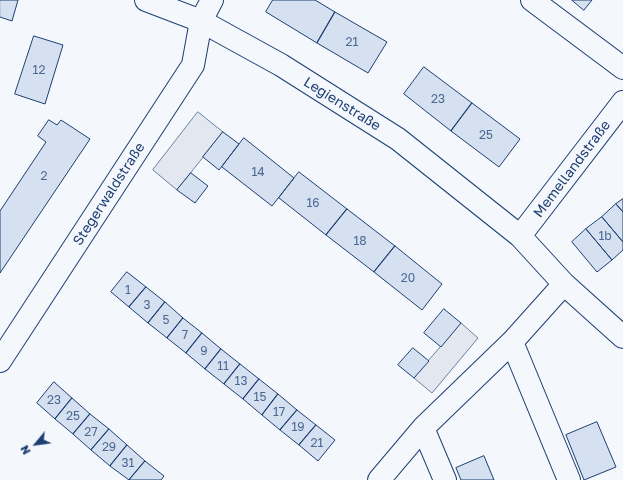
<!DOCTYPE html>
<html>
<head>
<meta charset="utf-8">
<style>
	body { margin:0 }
	#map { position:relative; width:623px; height:480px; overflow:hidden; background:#f4f7fb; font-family:"Golos Text",sans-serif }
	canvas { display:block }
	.north { position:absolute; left:16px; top:424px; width:40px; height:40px; -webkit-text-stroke:3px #f4f7fb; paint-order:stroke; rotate:241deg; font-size:11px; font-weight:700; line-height:16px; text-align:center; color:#1d3f73 }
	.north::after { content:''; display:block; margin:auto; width:14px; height:18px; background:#1d3f73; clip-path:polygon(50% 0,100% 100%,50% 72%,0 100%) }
</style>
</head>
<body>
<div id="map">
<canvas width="623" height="480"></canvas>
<div class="north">N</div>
</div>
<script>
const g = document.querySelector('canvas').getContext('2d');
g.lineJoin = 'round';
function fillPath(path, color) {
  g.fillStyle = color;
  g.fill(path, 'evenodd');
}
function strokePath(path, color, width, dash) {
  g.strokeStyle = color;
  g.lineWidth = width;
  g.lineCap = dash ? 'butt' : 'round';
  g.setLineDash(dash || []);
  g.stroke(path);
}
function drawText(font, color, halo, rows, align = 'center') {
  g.font = font + ' "Golos Text",sans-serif';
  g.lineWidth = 3;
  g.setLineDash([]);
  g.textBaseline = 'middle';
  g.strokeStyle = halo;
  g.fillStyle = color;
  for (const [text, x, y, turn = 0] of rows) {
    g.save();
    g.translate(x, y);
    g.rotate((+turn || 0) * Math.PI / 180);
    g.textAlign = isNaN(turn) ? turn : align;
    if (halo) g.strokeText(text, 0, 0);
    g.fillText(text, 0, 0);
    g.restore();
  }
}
const parking = new Path2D(`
	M198,112l25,20 -46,58 -24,-20z
	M461,323l17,15 -46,55 -18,-15z`);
fillPath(parking, '#e3e8f0');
strokePath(parking, '#687fa3', 1);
const building = new Path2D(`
	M0,0h18l-6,21 -12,-4z
	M273,0h42l20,12 -18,31 -51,-31z
	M572,0h20l-8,10z
	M335,12l52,30 -19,31 -51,-30z
	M34,36l29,9 -18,59 -30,-10z
	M424,67l48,36 -21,28 -47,-37z
	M472,103l48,36 -21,28 -48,-36z
	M49,120l8,5 4,-5 29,19 -90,134v-62l46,-69 -8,-6z
	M223,132l16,12 -20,26 -16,-13z
	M244,138l50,40 -22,28 -50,-39z
	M299,172l48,37 -21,26 -47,-37z
	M191,173l17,13 -13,17 -18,-13z
	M623,199v13l-7,-8z
	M616,204l7,8v30l-21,-25z
	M347,209l48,37 -21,26 -48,-37z
	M602,217l21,25v8l-11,10 -26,-31z
	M586,229l26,31 -15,12 -25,-30z
	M395,246l47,38 -20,26 -48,-38z
	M127,272l19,15 -17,20 -18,-15z
	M146,287l19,15 -17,21 -19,-16z
	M165,302l18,16 -16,20 -19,-15z
	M444,309l17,14 -20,24 -17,-14z
	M183,318l19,15 -16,20 -19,-15z
	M202,333l19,16 -16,20 -19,-16z
	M413,348l16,13 -15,17 -16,-13z
	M221,349l19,15 -16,20 -19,-15z
	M240,364l19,15 -16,20 -19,-15z
	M259,379l19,15 -16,21 -19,-16z
	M54,382l18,16 -17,21 -18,-16z
	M278,394l19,16 -17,20 -18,-15z
	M72,398l18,16 -17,20 -18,-15z
	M297,410l19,15 -17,20 -19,-15z
	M90,414l19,15 -18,21 -18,-16z
	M597,422l19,45 -32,13 -18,-45z
	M316,425l19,15 -17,21 -19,-16z
	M109,429l18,16 -17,21 -19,-16z
	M127,445l18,16 -16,19 -19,-14z
	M484,456l10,24h-33l-5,-12z
	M145,461l19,15 -3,4h-32z`);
fillPath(building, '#d5e0f0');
strokePath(building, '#1d3f73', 1);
const minor = new Path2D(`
	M146,0l55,21 80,44 117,74 122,97 44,48 59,53
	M532,0l91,68
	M520,236l103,-134
	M512,342l57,138
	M0,361l193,-296 8,-44 11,-21
	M423,428l22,52
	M379,480l44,-52 89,-86 52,-58`);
strokePath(minor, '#1d3f73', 24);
strokePath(minor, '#f4f7fb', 22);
drawText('12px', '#4b6792', null, [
	["21",352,42],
	["12",39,70],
	["23",438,99],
	["25",486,135],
	["14",258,172],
	["2",44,176],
	["16",313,203],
	["1b",605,236],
	["18",360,241],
	["20",408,278],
	["1",128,290],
	["3",147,305],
	["5",166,320],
	["7",185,335],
	["9",204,351],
	["11",223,366],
	["13",241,381],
	["15",260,397],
	["23",54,400],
	["17",279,412],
	["25",73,416],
	["19",298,427],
	["27",91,432],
	["21",317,443],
	["29",109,447],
	["31",128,463]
]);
drawText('14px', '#1d3f73', '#f4f7fb', [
	["Legienstraße",342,104,32],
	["Memellandstraße",572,169,-53],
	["Stegerwaldstraße",109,194,-57]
]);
</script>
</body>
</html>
